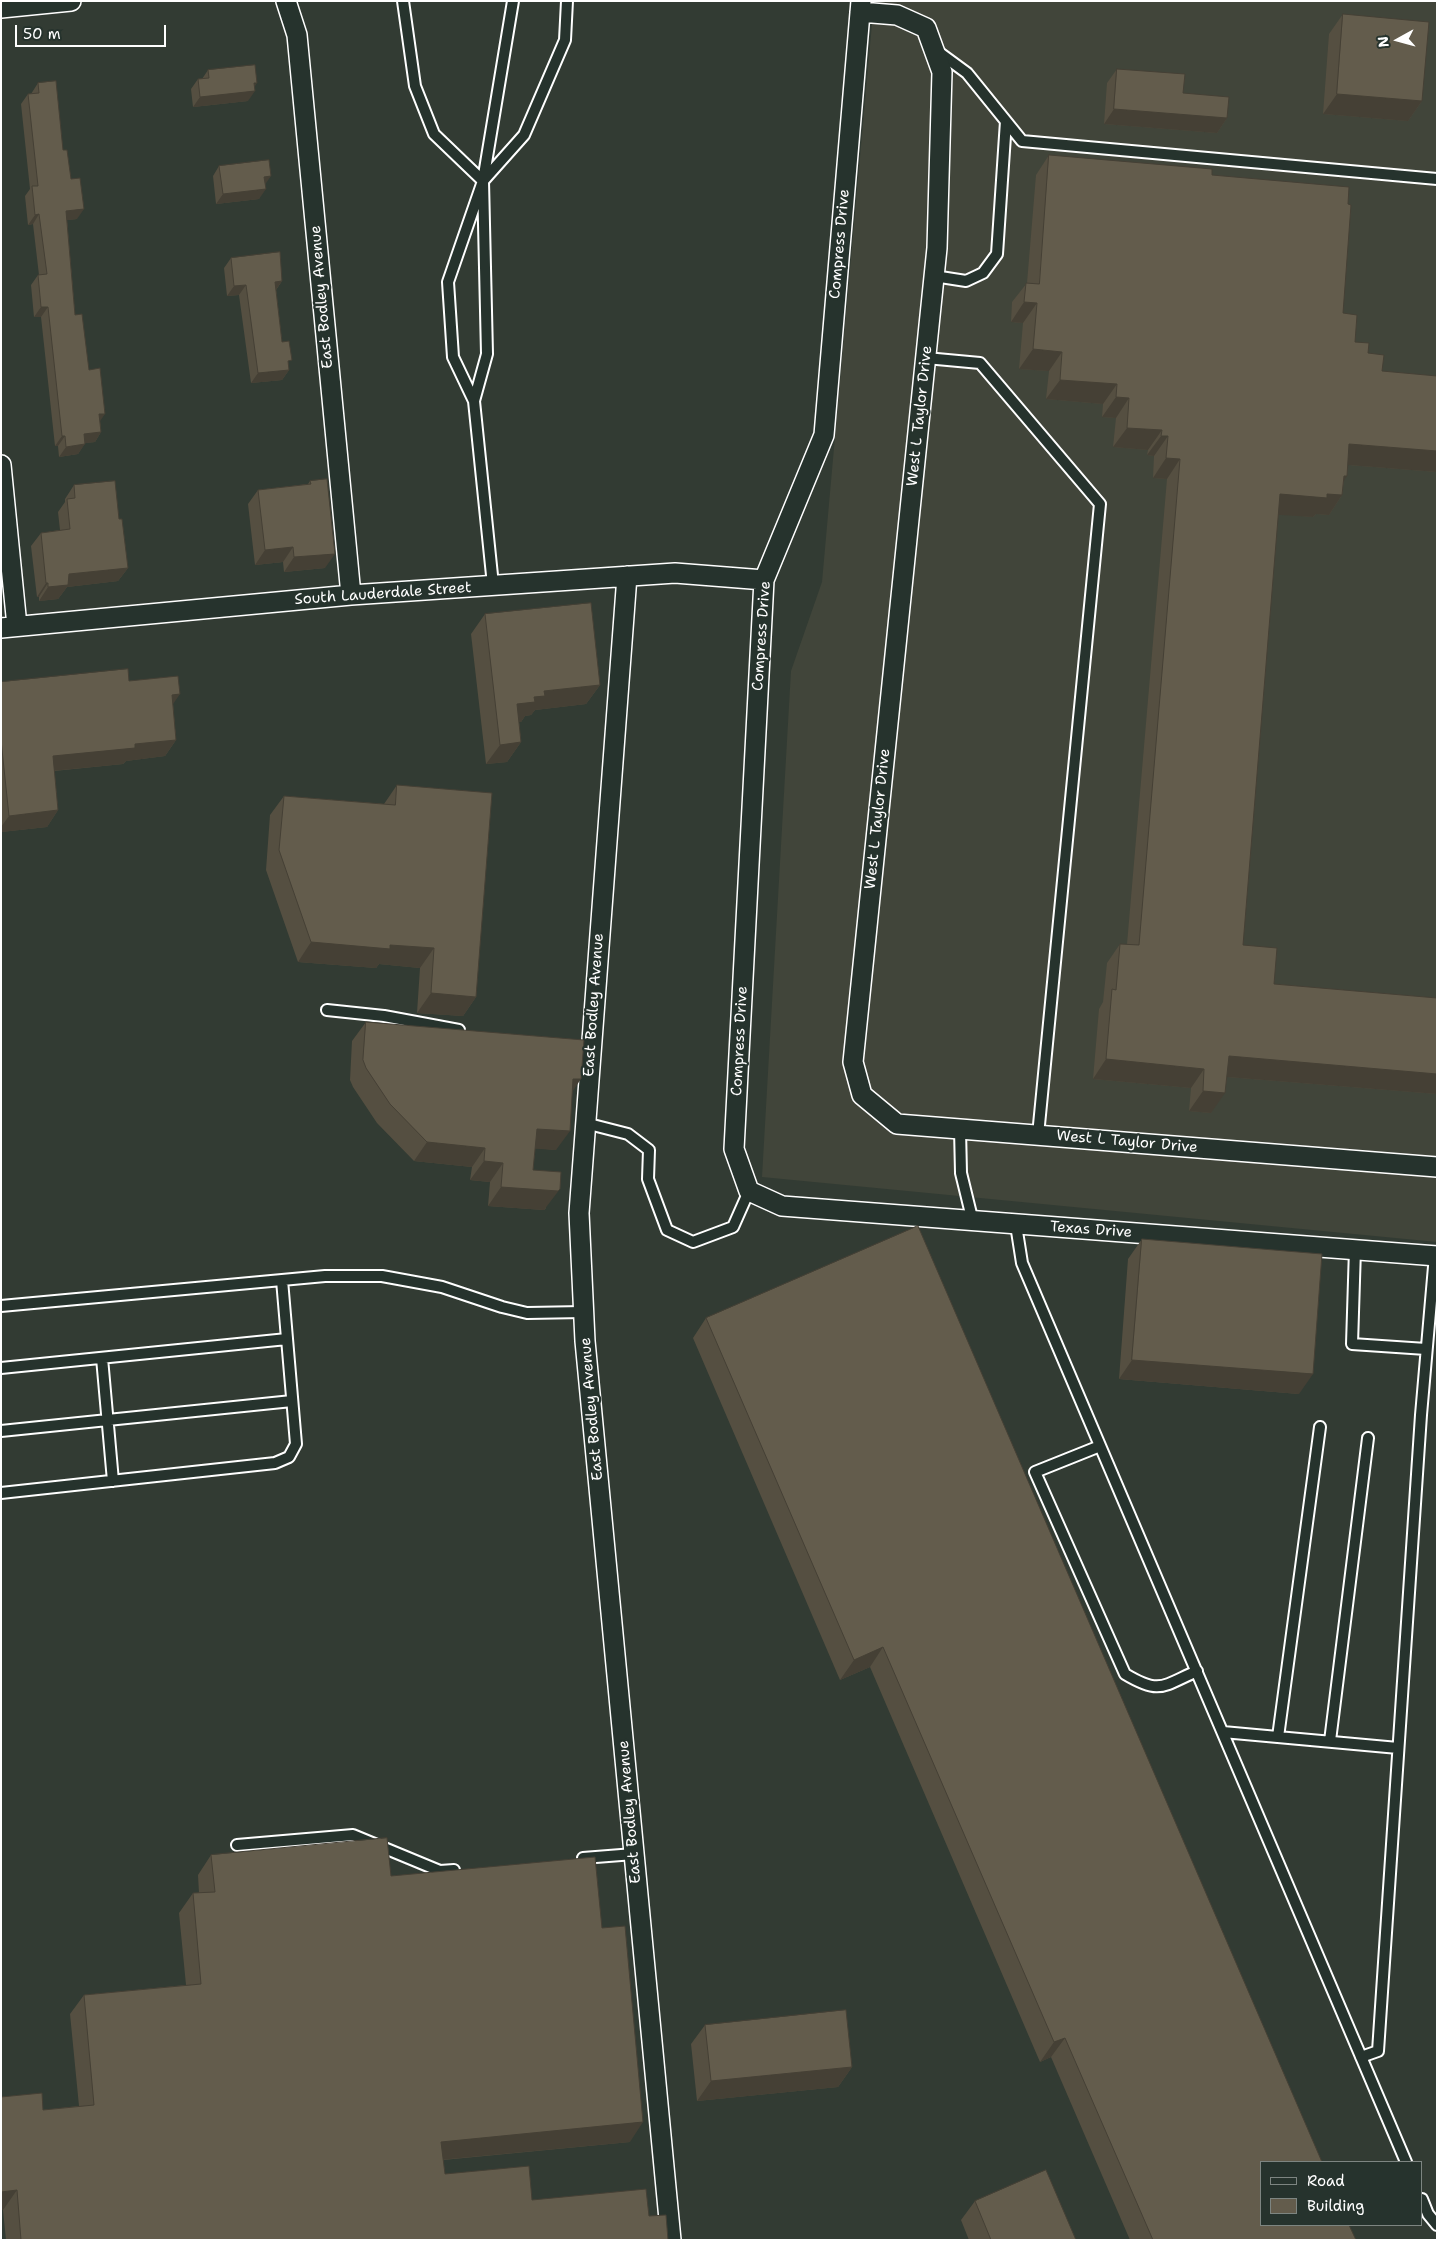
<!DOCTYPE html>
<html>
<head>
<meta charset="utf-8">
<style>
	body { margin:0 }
	#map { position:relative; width:1438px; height:2241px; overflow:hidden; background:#323b33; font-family:"Shantell Sans",sans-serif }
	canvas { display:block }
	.frame { position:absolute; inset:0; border:2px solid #fff; pointer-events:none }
	.legend { position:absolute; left:1260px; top:2161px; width:162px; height:65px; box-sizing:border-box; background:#26332d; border:1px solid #7d8581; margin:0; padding:6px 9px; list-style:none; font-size:15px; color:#fff }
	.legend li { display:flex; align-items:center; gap:10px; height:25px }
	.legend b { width:25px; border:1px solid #7d8581 }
	.north { position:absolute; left:1373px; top:15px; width:50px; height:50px; -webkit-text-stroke:4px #26332d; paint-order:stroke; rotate:263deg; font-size:14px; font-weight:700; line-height:20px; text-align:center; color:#fff }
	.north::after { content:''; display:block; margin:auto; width:18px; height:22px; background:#fff; clip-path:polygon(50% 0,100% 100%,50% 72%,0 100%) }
	.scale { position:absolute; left:15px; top:25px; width:151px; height:22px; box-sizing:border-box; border:2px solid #fff; border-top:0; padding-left:6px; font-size:15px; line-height:18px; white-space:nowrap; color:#fff; -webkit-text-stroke:4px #26332d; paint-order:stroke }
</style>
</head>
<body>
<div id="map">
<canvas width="1438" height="2241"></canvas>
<div class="frame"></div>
<ul class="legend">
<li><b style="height:6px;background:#26332d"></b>Road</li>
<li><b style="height:14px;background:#635c4c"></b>Building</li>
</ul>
<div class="north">N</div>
<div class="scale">50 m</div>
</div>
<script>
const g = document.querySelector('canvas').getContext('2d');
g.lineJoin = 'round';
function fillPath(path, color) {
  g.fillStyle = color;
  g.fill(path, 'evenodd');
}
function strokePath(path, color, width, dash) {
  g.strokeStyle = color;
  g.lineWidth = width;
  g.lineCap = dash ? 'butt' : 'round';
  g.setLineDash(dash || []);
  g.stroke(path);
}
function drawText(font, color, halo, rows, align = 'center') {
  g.font = font + ' "Shantell Sans",sans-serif';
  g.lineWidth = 4.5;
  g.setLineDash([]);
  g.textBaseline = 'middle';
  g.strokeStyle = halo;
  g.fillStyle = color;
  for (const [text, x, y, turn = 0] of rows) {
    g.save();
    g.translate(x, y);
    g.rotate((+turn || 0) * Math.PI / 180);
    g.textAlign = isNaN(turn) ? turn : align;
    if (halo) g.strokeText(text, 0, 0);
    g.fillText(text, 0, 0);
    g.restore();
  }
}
fillPath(new Path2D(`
	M874,1h563v1241l-675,-65 29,-506 31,-89z`), '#41453a');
const service = new Path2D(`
	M403,1l12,85 19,48 49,47
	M937,51l30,22 55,68 415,38
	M934,276l32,5 17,-8 14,-19 9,-133
	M926,358l54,5 120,141 -62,631
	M474,401l13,-47 -4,-173 30,-180
	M493,585l-19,-184 -21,-44 -5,-75 35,-101 41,-46 41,-95 2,-39
	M327,1010l57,6 75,14
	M585,1123l43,11 21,16 -1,29 19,51 26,12 40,-15 16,-36
	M960,1129l1,44 12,49
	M1016,1225l6,38 384,899
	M1355,1249l-3,95 74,5
	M1,1306l281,-26 43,-4h57l60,11 60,20 25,6 56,-1
	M102,1358l11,123
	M1,1368l286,-29
	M1,1431l291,-30
	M1100,1446l-65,26 90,202c35,21 38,12 72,-3
	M1,1493l274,-30 14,-6 7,-13 -14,-164
	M1223,1732l175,16
	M1278,1737l42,-310
	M1330,1741l38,-303
	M237,1845l116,-10 87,36 14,-1
	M583,1858l51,-4
	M1361,2057l17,-6 43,-636 14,-160
	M1422,2199l6,15 9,11`);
const minor = new Path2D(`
	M286,1l11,34 54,560
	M861,1l-37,434 -60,145 -30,569 15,42 33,15 655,50
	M1,8l70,-7
	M860,12l37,3 29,13 16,44 -5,176 -84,814 9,33 35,29 540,43
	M1,465l16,161
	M627,576l-48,637 6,128 86,899
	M1,628l350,-33 324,-22 89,7`);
strokePath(service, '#fff', 14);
strokePath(minor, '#fff', 22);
strokePath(service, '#26332d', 10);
strokePath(minor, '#26332d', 19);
fillPath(new Path2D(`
	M1343,14l79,87 -14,20 -85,-7 6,-80z
	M1117,69l66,24 44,25 -10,15 -113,-9 3,-41z
	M208,70l40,31 -55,6 -2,-18 7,-10h4z
	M38,83l25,67 8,29 6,40 -10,1 8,95 14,55 11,51 1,11 -6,10 -10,1 -7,11 -19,3 -1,-11h-3l-14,-129h-7l-3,-32 7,-10h1l-6,-51 -5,1 -3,-29 5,-7 -9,-85 7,-10h3z
	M1049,155l163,20 131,138 12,29 13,11 14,18 55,5v96l-89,-7 -4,15 -2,15 -13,20 -13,-1 -3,3 -35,-3 -35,431 31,39 163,14v96l-210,-17 -16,36 -22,-2 2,-23 -98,-9 6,-70 4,-7 4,-39 13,-19h7l40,-465 -14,-1 1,-22 -7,-1 1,-5 -35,-3 3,-29 -14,-1 1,-13 -57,-5 3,-28 -30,-2 4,-46 -12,-1 1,-20 15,-19 9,-108z
	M219,166l46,19 -6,14 -43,5 -3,-28z
	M231,258l51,23 -6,9 6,52 7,28 -7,10 -31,3 -12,-88 -12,1 -3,-28z
	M310,481l15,87 -41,4 -1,-10 -28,3 -7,-61 10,-14 50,-6z
	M74,485l45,34 9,49 -10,13 -51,6 -9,12 -19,2v-4h-2l-6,-51 10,-13 19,-3 -2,-18 7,-10v-3z
	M485,614l115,71 -14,19 -51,6 -4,5 -6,1 -4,6h-2l2,20 -14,20 -21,2 -15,-130z
	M129,681l44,23 3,36 -11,16 -39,5 -3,3 -69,7 4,39 -11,17 -46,5v-150z
	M397,785l79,212 -13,19 -46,-3 3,-45 -41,-4 -3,4 -78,-6 -32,-92 4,-55 14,-19 100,8z
	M366,1022l206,69 -16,59 -21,-2 -2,22 13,38 -2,2 -56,-4 2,-24 -20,-2 2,-13 -58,-6 -37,-38 -24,-36 -3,-7 2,-39z
	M1142,1239l157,155 -180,-15 9,-120z
	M706,1318l650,922h-226l-79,-183 -11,5 -170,-395 -30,13 -147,-342z
	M211,1855l180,21 211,52 28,214 -187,18 2,14 87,26 117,16 19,24h-662l-3,-30h-2v-113l42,13 36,-4 -9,-92 14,-19 102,-10 -7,-72 14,-20h6l-1,-18z
	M705,2025l147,42 -14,20 -141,14 -6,-57z
	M975,2201l101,39h-107l-8,-20z`), '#554f41');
fillPath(new Path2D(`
	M257,83l-6,9 4,-1 -7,10 -55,6 7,-10z
	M1337,94l85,7 -14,20 -85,-7z
	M1114,109l113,9 -10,15 -113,-9z
	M271,176l-7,10v-9z
	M266,189l-7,10 -43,5 7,-10z
	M84,209l-7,10 -18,2 7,-10z
	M39,214l-6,10 -5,1 7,-10z
	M282,281l-7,10v-9z
	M246,285l-7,10 -12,1 7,-10z
	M1024,302l13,1 -14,20 -12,-1z
	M41,307h7l-7,10h-7z
	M1033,349l29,3 -13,19 -30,-2z
	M289,370l-7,10 -31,3 7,-10z
	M1060,380l57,4 -14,20 -57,-5z
	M1116,397l13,1 -13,20 -14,-1z
	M99,414h6l-7,10z
	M1127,428l35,2 -14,20 -35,-3z
	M101,432l-6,10 -18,2 7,-10z
	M62,436h3l-7,10h-3z
	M1161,436h7l-14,20 -7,-1z
	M85,444l-7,10 -19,3 7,-10z
	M1349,444l88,7v21l-101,-8z
	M1166,458l14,1 -13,20 -14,-1z
	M1344,476h3l-13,19h8l-13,20 -13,-1 -3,3 -47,-3 14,-20z
	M293,547l-10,15 -28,3 10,-15z
	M335,554l-10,14 -41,4 10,-15z
	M128,568l-10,13 -51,6 -9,12 -19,2 9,-14 21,-13z
	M46,583h2l-9,14h-2z
	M600,685l-14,19 -51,6 -4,5 -6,1 -4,6 -18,1 14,-19 27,-13z
	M180,694l-11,16 3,-15z
	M176,740l-11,16 -39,5 -3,3 -82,8 12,-16 82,-12z
	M521,742l-14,20 -21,2 14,-19z
	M58,810l-11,17 -46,5v-5l8,-11z
	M311,942l79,3 44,3 -14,20 -41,-4 -3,4 -78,-6z
	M431,993l45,4 -13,19 -46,-3z
	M1229,1056l208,18v20l-222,-18z
	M1106,1059l98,10 -13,19 -98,-9z
	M573,1079h8l-13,19z
	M1203,1091l22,2 -14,20 -22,-2z
	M537,1129l33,2 -14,19 -33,-2z
	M427,1142l58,6 -13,19 -58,-6z
	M484,1161l19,2 -13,19 -20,-2z
	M501,1187l59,2 -16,21 -56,-4z
	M1132,1360l181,14 -14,20 -180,-15z
	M883,1647l-13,20 -30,13 14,-20z
	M1065,2038l-14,19 -11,5 14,-20z
	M852,2067l-14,20 -141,14 14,-20z
	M643,2122l-13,20 -202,19 13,-19z
	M17,2190l-14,20h-2v-18z`), '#454035');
const building = new Path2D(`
	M1343,14l86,8 -7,79 -85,-7z
	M255,65l2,18h-3l1,8 -55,6 -2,-18 11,-1 -1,-8z
	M1117,69l68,5 -2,19 46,4 -2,21 -113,-9z
	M56,81l7,69h4l4,29 9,-1 4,31 -18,2 9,104 7,-1 7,56 11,-2 5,46h-6l2,18 -17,2 1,10 -19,3 -1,-11h-3l-14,-129h-7l-3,-32 9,-1 -8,-60 -4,1 -3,-29h6l-10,-92 11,-1 -1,-10z
	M1049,155l163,14v6l137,12 -1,17 3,1 -8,108 14,2 -2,27 14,1 -1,10 16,2 -2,16 55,5v75l-88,-7 -2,32h-3l-2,19 -15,-1v4l-47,-4 -37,451 34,3 -3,36 163,14v76l-208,-18 -4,37 -22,-2 1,-22 -98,-10 6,-70 4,1 4,-46 19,1 41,-486 -14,-1 2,-22h-7l1,-6 -35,-2 2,-30 -13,-1 1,-13 -57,-4 2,-28 -29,-3 4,-46 -13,-1 2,-19 13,1z
	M269,160l2,16 -7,1 2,12 -43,5 -4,-28z
	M280,252l2,29 -7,1 7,60 7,-1 3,19 -4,1 1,9 -31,3 -12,-88 -12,1 -3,-28z
	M327,479l8,75 -41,3 -1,-10 -28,3 -7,-60 53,-6 -1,-3z
	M115,481l4,38h3l6,49 -59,6 -1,11 -20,2v-4h-2l-5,-50 29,-4 -3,-30 8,-1 -1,-13z
	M591,603l9,82 -56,6 1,5 -11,1 1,5 -18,2 4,38 -21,3 -15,-131z
	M128,669l1,12 49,-5 2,18 -8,1 4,45 -41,4v4l-82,8 5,54 -49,6 -8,-76v-58z
	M397,785l95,8 -16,204 -45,-4 3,-45 -44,-3v4l-79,-7 -32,-92 5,-54 111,9z
	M366,1022l218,18 -3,39h-8l-3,52 -33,-2 -4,41 28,2 -1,17 -2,2 -57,-4 2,-24 -19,-2 1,-13 -58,-6 -37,-38 -24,-36 -3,-8z
	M918,1226l404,936h-60v63h87l7,15h-203l-88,-202 -11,4 -171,-395 -29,13 -148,-342z
	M1142,1239l180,15 -9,120 -181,-14z
	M387,1838l4,38 204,-19 7,71 23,-2 18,196 -202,20 4,32 84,-8 3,34 114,-11 3,27 17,-1 2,25h-647l-4,-50 -16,2v-95l41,-4 1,17 51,-5 -10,-110 117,-11 -8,-91 22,-1 -4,-37z
	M846,2010l6,57 -141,14 -6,-56z
	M1046,2170l30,70h-85l-16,-39z`);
fillPath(building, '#635c4c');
strokePath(building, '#454035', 1);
drawText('15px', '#fff', '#26332d', [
	["Compress Drive",840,244,-85],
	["East Bodley Avenue",322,297,-95],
	["West L Taylor Drive",920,416,-84],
	["South Lauderdale Street",383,594,-4],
	["Compress Drive",762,636,-86],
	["West L Taylor Drive",878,819,-84],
	["East Bodley Avenue",594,1005,-86],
	["Compress Drive",740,1041,-87],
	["West L Taylor Drive",1127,1142,5],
	["Texas Drive",1091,1230,4],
	["East Bodley Avenue",592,1409,-95],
	["East Bodley Avenue",630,1812,-95]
]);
</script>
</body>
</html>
